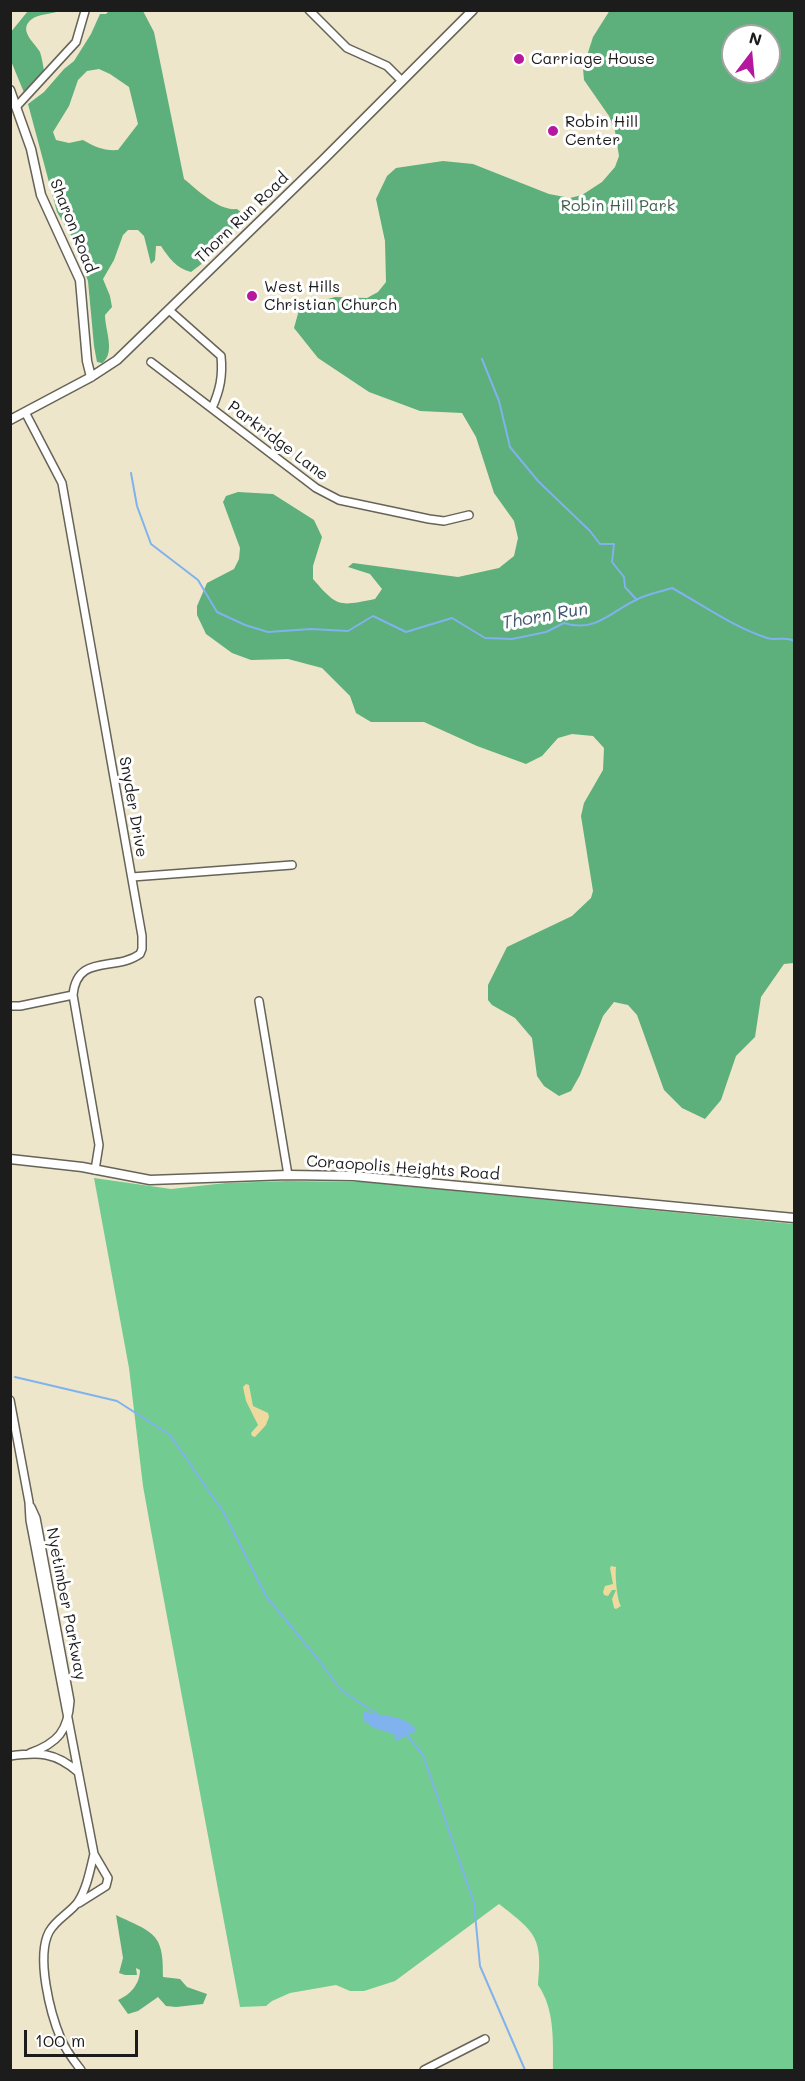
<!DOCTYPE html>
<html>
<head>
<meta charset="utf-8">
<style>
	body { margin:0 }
	#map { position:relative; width:805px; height:2081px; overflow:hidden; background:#eee6ca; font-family:Mali,sans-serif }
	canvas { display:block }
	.frame { position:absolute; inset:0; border:12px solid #1c1c1c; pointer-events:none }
	.north { position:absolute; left:721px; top:24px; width:60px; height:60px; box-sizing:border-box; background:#fff; border:2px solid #a4a4a4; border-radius:50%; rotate:16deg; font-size:16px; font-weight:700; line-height:24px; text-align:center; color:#1c1c1c }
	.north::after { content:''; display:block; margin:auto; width:21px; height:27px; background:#b5179e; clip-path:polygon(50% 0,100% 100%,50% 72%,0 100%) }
	.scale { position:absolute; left:24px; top:2030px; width:114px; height:27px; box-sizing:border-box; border:3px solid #1c1c1c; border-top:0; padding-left:8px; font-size:18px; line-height:21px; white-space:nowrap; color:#1c1c1c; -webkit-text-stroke:4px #fff; paint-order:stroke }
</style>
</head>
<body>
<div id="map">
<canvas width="805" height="2081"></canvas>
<div class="frame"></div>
<div class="north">N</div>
<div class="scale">100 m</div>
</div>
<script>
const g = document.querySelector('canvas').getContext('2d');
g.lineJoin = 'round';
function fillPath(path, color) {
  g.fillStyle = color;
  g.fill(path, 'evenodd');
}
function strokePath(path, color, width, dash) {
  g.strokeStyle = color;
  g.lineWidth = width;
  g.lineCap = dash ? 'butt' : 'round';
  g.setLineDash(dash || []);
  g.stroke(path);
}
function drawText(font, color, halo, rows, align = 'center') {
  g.font = font + ' Mali,sans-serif';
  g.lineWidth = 6;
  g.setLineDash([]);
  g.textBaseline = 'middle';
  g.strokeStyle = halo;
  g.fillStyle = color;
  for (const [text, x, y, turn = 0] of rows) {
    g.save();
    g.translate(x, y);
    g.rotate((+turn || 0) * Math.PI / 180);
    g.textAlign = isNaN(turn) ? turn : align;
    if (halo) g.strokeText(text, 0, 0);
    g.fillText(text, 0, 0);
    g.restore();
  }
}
fillPath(new Path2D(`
	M94,1178l77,11 55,-6 61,-2 77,1 430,42v846h-241c0,-28 2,-61 -15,-85 5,-48 -3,-53 -39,-81l-104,77 -31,10h-14l-14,-6 -46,8 -18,8 -6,5 -26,1 -88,-471 -9,-50 -14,-118z`), '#72cb91');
fillPath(new Path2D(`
	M610,10l184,1v952l-10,1 -23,33 -6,40 -19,19 -15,44 -16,19 -23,-11 -18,-18 -27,-75 -9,-10 -14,-3 -11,14 -23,59 -9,16 -12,5 -15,-10 -7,-10 -5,-38 -17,-20 -23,-13 -4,-5v-15l19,-38 65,-31 19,-18 2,-7 -12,-75 3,-13 19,-33 1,-22 -11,-12 -21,-2 -14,4 -16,18 -16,8 -49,-18 -53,-24h-53l-15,-9 -6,-17 -28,-28 -34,-9 -37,1 -19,-7 -26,-19 -9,-19v-9l10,-23 27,-14 5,-10 1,-11 -17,-46 3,-6 12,-4 35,2 41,26 8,17 -9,29v13c25,29 26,27 62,20l7,-10 -12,-15 -22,-7 5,-4 105,14 41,-9 15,-12 4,-18 -4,-17 -20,-28 -18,-56 -14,-24 -42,-2 -51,-19 -51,-34 -24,-30 5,-18 4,-4 32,-9 32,1 11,-6 8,-10 -1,-41 -9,-42 11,-23 9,-8 47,-7 30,3 76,30 21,4 12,-3 20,-13 13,-15 4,-11 -4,-25 -6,-15 -25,-36 -1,-12 10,-31zM733,36h36v36h-36z
	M28,11h32c-8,3 -21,3 -28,8 -15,11 3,24 8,33 2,6 3,13 4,19l-19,24 -14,-34 -1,-28z
	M109,11h34l11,21 30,147c14,11 34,32 53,30l11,9 -16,11 -24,30 -17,13c-15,-4 -22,-14 -30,-26h-5l-1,14 -4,4 -7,-28 -6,-6h-10l-5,5 -9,25 -11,19 7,17 2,11 -7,8c0,15 11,38 -3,48l-5,-1 -3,-16 -6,-65 -16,-44 -15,-25 -29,-108 16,-12 20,-23 10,-8 17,-27 9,-20h6zM99,69l11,5 19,13 9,37 -20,26c-14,1 -23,-3 -35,-10l-14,3 -13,-3 -3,-8 16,-26 9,-26 9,-9z
	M116,1915c37,18 48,17 47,62l17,2 7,8 20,7 -4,10 -27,3 -10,-1 -8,-9 -20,14 -10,3 -10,-14c12,-5 22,-16 22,-30l-4,-2 1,7h-12l-6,-2 4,-15z`), '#5daf7b');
fillPath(new Path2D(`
	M246,1384l3,1 4,21 15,7 1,4 -3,8 -11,12 -3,-1 -1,-3 7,-8 -12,-24 -3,-14z
	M611,1566l5,1c-1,9 1,33 5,39l-5,3 -2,-1 -2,-9 4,-9h-4l-4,6 -4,-1 -1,-3 2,-6 8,-2 -3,-16z`), '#eeda9e');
fillPath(new Path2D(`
	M364,1711c13,5 46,4 52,20l-20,10 -2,-7 -20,-6 -11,-8z`), '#80b2ed');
strokePath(new Path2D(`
	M482,359l17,42 11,46 28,34 52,50 10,13h14l-2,18 12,15 1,10 11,12
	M131,473l6,33 14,38 47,36 19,32 28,13 23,7 43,-3 37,2 25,-15 33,16 46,-14 33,20 27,1 34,-7 18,-9c31,10 46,-11 72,-23 11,-6 24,-8 36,-12 31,17 61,39 95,50 9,3 19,-2 27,3
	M15,1377l102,24 53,34 54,78 42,83 51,62 24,32 36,24
	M406,1734l17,21 51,148 6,63 45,104`), '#80b2ed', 2);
const minor = new Path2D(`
	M309,10l38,38 40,18 15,15
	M17,106l59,-64 9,-31
	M169,310l52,46c2,20 -1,34 -9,52
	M151,362l165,126 23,12 90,19 15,2 25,-6
	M25,412l37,71 80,453v13l-2,5c-25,18 -63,-1 -67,41l26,150 -4,25
	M132,877l160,-12
	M259,1001l29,174
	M10,1006h10l53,-11
	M10,1400l19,102 1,18 64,334c-4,16 -7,34 -16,48 -8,11 -22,17 -29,30 -13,25 1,81 12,107 5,12 13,22 20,31
	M30,1753c28,-10 38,-22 40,-52l-34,-183 -5,-11
	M10,1756c29,-4 45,-4 68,16
	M79,1903l27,-17 2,-8 -14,-24
	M424,2070l61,-31`);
const tertiary = new Path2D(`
	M10,90l21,59 10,46 39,85 7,81 4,16
	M10,420l81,-43 26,-17 207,-201 149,-149
	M10,1159l72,8 68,13 138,-5 66,1 440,42`);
strokePath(minor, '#666359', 10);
strokePath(tertiary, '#666359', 11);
strokePath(minor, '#fff', 7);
strokePath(tertiary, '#fff', 8);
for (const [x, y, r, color] of [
	[519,59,6,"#b5179e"],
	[553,131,6,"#b5179e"],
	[252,296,6,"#b5179e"]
]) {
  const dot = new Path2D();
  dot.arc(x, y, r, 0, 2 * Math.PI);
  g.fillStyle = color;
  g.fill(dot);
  strokePath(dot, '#fff', 2);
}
drawText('16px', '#1c1c1c', '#fff', [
	["Carriage House",531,59],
	["Robin Hill",565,122],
	["Center",565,140],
	["West Hills",264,287],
	["Christian Church",264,305]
], 'left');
drawText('16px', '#3e624b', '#fff', [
	["Robin Hill Park",618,206]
]);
drawText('16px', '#1c1c1c', '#fff', [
	["Thorn Run Road",242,218,-44],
	["Sharon Road",73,226,68],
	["Parkridge Lane",278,441,37],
	["Snyder Drive",133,807,80],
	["Coraopolis Heights Road",403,1168,4],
	["Nyetimber Parkway",66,1604,79]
]);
drawText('italic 18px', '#445870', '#fff', [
	["Thorn Run",545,616,-10]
]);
</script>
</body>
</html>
